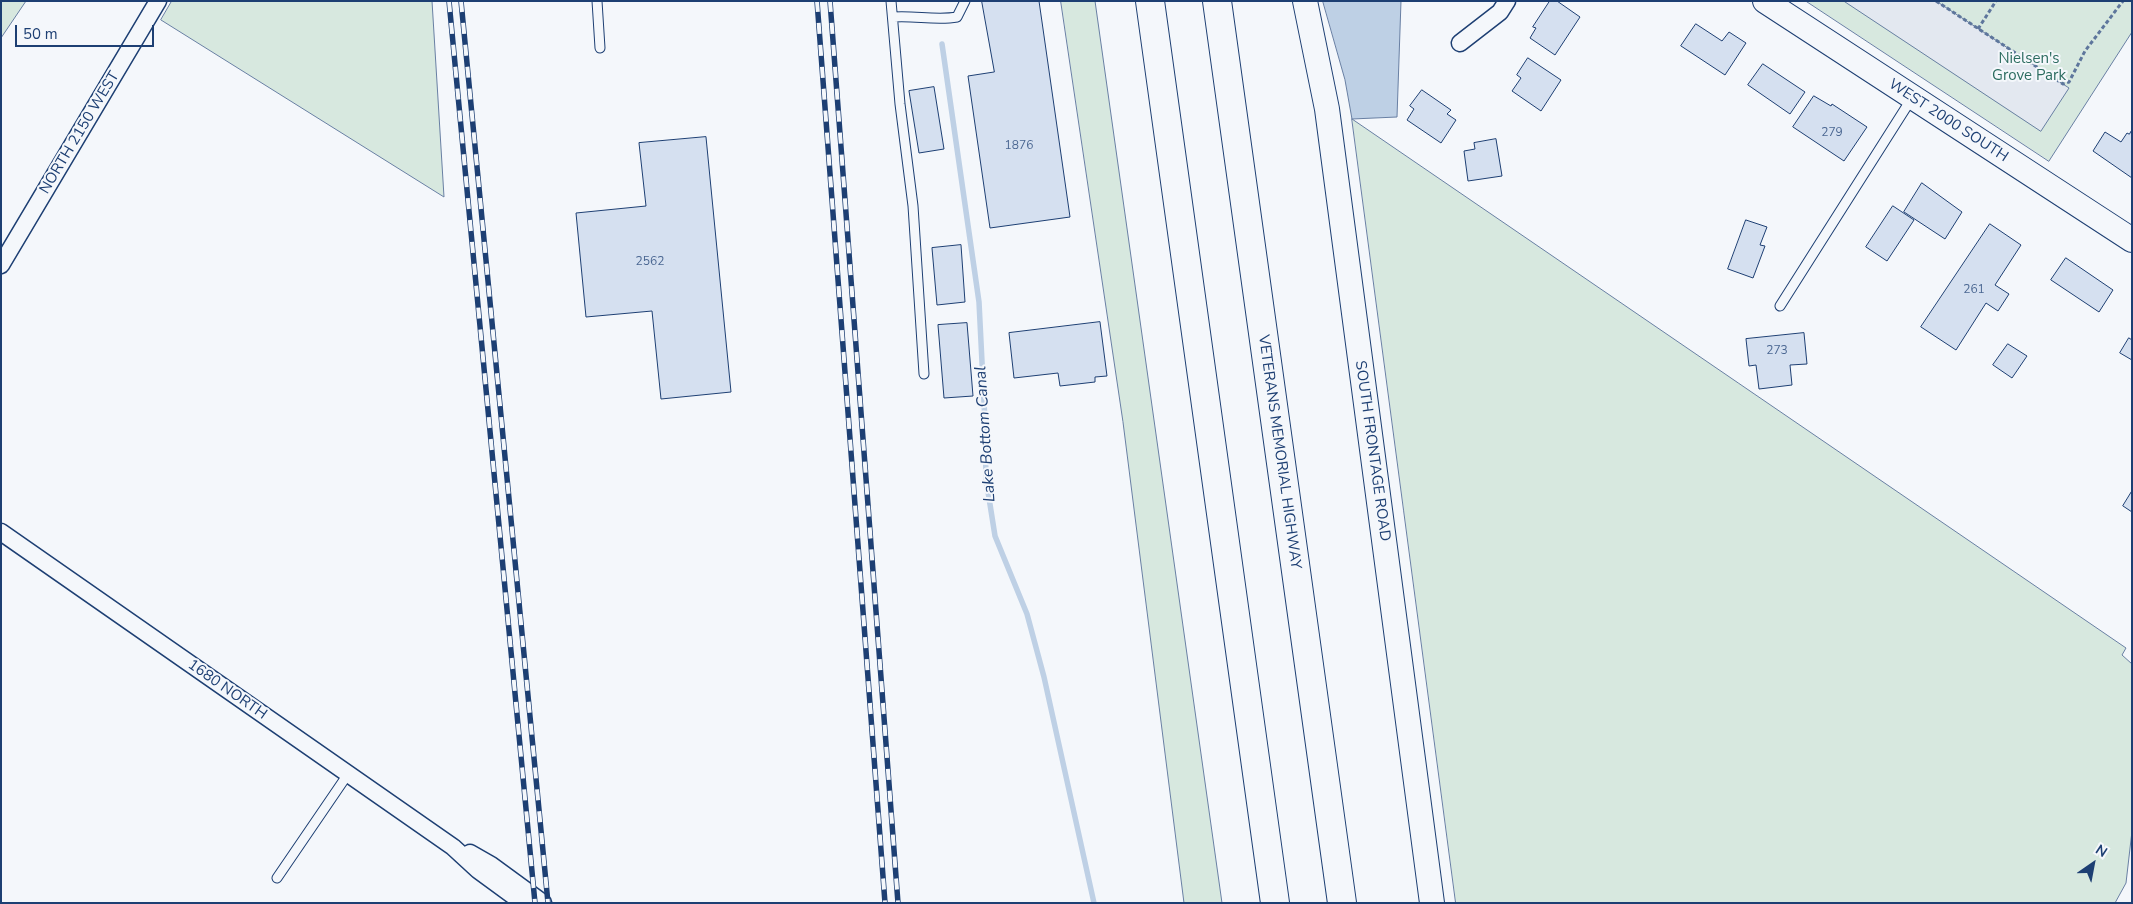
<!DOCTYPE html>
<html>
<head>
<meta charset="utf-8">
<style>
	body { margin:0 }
	#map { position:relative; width:2133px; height:904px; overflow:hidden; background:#f4f7fb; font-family:"Nunito Sans",sans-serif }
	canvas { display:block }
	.frame { position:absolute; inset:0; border:2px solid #1d3f73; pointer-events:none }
	.north { position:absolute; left:2068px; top:839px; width:50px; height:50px; -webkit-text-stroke:4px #f4f7fb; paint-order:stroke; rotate:33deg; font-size:14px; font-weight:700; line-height:20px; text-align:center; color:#1d3f73 }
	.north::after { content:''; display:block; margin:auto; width:18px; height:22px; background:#1d3f73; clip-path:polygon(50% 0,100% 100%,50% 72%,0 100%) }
	.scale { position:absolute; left:15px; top:25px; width:139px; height:22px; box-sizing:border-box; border:2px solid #1d3f73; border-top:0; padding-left:6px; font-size:15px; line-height:18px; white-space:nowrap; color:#1d3f73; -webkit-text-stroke:4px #f4f7fb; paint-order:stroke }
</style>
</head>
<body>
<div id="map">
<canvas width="2133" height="904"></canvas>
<div class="frame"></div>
<div class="north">N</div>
<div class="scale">50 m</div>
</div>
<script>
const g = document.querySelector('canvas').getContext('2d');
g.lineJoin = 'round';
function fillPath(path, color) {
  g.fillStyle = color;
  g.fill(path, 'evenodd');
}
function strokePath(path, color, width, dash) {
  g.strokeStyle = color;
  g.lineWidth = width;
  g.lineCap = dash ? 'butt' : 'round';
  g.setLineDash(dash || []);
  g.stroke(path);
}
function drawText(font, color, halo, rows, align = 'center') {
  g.font = font + ' "Nunito Sans",sans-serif';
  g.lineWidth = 4;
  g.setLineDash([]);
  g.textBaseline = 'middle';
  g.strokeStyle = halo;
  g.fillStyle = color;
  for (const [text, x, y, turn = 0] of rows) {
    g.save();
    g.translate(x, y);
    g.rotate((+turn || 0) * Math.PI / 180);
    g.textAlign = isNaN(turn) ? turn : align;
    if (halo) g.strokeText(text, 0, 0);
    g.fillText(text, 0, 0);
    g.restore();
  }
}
const green = new Path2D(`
	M1,1h25l-25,37z
	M172,1h260l12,196 -283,-177z
	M1061,1h34l127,902h-38l-61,-481z
	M1806,1h326v31l-83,129z
	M1352,119l774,529 -4,7 10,9v167l-6,52 -11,20h-659z`);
fillPath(green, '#d7e8df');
strokePath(green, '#687fa3', 1);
const parking = new Path2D(`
	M1844,1h92l133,87 -28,43z`);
fillPath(parking, '#e3e8f0');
strokePath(parking, '#687fa3', 1);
const water = new Path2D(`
	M1323,1h78l-4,116 -45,2 -7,-39z`);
fillPath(water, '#bed0e5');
strokePath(water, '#687fa3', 1);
strokePath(new Path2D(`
	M942,44l37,258 6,120 1,57 9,57 32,78 17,63 50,226`), '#bed0e5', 5.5);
const building = new Path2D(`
	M982,1h57l31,216 -80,11 -22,-152 26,-4z
	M1550,1h7l23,16 -25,38 -25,-17 6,-10 -3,-1z
	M1696,24l26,17 7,-9 17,11 -21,32 -44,-29z
	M1528,58l33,22 -20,31 -29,-20 9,-13 -4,-3z
	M1763,64l42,28 -15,22 -42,-29z
	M934,87l10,62 -25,4 -10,-62z
	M1422,90l29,20 -4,4 9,6 -15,23 -34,-23 7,-11 -4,-3z
	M1814,96l17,10 1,-2 35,23 -23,34 -51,-34z
	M2132,130v48l-39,-27 12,-19 16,10 6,-9 2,1z
	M706,137l25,255 -70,7 -9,-88 -66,6 -10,-104 70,-7 -7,-63z
	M1496,139l6,37 -34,5 -4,-30 11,-2 -1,-6z
	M1922,183l40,29 -17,27 -41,-27z
	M1893,206l21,14 -27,41 -21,-14z
	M1746,220l21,7 -7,18 5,1 -12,32 -25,-9z
	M1990,224l31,21 -26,40 14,9 -11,17 -12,-8 -30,47 -35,-23z
	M961,245l4,57 -28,3 -5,-57z
	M2066,258l47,32 -14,22 -48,-32z
	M1100,322l7,54 -12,1v5l-35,4 -2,-13 -44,5 -5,-45z
	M967,323l6,73 -29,2 -6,-73z
	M1804,333l3,31 -17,1 2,20 -33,4 -3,-24 -7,1 -3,-27z
	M2129,338l3,2v20l-12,-7z
	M2008,344l19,12 -15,22 -19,-13z
	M2132,491v21l-9,-6z`);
fillPath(building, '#d5e0f0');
strokePath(building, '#1d3f73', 1);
const lane = new Path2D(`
	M597,1l3,47
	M891,1l9,103 13,102 11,168
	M893,17c21,-2 43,4 64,0l8,-16
	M1780,306l132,-208
	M277,878l71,-104`);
const street = new Path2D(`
	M1460,43l40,-31 7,-11
	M1,265l157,-264
	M1,532l452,315 25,23 45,33
	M470,853l21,12 52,38`);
const secondary = new Path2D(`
	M1305,1l22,108 105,794
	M1765,1l367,239`);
const highway = new Path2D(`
	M1150,1l125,902
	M1217,1l125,902`);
strokePath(lane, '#1d3f73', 11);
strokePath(street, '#1d3f73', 19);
strokePath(secondary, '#1d3f73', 26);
strokePath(highway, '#1d3f73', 30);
strokePath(new Path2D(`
	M1936,1l127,83 6,-2 16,-31 38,-50
	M1978,29l18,-28`), '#5e769c', 3, [4, 2.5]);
strokePath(lane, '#f4f7fb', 9);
strokePath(street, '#f4f7fb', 16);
strokePath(secondary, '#f4f7fb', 24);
strokePath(highway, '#f4f7fb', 28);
const rail = new Path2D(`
	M449,1l86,902
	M461,1l87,902
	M817,1l68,902
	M830,1l68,902`);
strokePath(rail, '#1d3f73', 5.5);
strokePath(rail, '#f4f7fb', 4, [11]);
drawText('12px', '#4b6792', null, [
	["279",1832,133],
	["1876",1019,146],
	["2562",650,262],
	["261",1974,290],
	["273",1777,351]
]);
drawText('15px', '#2c6c60', '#f4f7fb', [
	["Nielsen's",2029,59],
	["Grove Park",2029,76]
]);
drawText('15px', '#1d3f73', '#f4f7fb', [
	["WEST 2000 SOUTH",1948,121,33],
	["NORTH 2150 WEST",80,133,-59],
	["SOUTH FRONTAGE ROAD",1372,451,82],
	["VETERANS MEMORIAL HIGHWAY",1279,452,82],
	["1680 NORTH",227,690,35]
]);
drawText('italic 16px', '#1d3f73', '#f4f7fb', [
	["Lake Bottom Canal",986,434,-94]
]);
</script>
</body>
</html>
